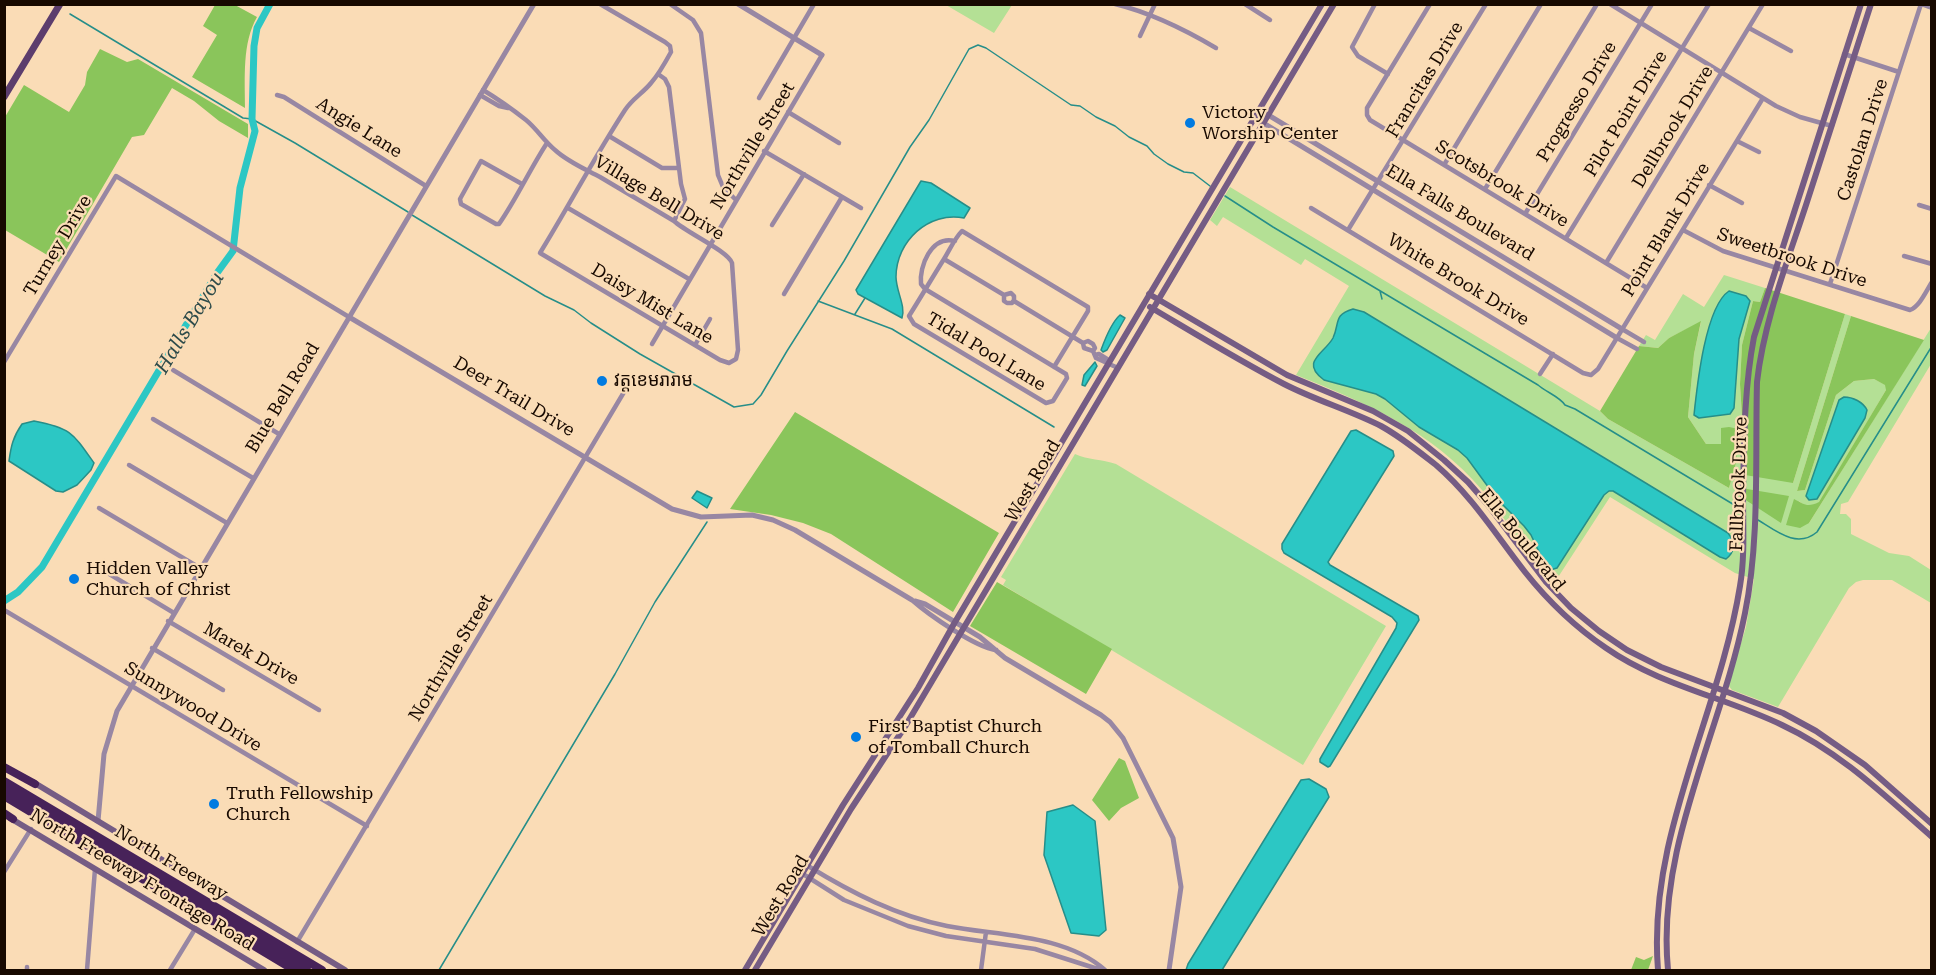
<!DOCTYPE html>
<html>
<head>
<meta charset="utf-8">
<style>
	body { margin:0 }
	#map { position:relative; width:1936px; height:975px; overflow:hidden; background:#fadcb6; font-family:"Roboto Serif",serif }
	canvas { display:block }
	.frame { position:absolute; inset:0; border:6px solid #170900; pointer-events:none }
</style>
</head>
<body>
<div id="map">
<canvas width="1936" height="975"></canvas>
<div class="frame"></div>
</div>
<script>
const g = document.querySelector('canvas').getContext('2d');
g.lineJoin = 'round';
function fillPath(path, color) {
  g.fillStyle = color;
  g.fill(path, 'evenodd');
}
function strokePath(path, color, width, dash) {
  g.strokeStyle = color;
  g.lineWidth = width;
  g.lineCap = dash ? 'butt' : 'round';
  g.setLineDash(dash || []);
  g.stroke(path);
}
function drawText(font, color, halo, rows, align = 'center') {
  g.font = font + ' "Roboto Serif","Noto Sans Khmer",serif';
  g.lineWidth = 4.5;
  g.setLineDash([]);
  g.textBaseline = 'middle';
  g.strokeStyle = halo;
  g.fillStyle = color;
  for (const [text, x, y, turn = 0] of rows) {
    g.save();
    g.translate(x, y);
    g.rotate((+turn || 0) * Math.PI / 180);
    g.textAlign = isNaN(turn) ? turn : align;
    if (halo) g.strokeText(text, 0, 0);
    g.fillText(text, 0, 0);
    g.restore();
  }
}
fillPath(new Path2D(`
	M946,5h66l-18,28z
	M1230,187l370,224 8,8 121,69 7,-25 -15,-19h-15l-18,-27 6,-63 7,-32 -32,16 -11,10 -19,-2 7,-11 9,5 28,-46 21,13 20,-32 41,13 -5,14 -7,-1 -11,44 -2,39 2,32 51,67 52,-169 6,2 -54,175 8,-1 31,-95 18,-14 20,-2 12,6v5l-67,113c-8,3 -13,5 -20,-2l10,22 122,-195v36l-83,138 -7,2 -1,10h6l5,5v15l38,19 20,3 22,14v33l-39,-23h-29l-7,2 -7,6 -71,119 -46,-17 -4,-5 18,-58 8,-48 -19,-6 -125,-76 -57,88c-25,-30 -46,-65 -71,-95 -50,-59 -116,-87 -186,-115l53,-89 -44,-27 -4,6 -78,-48 -6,9 -7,-6z
	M1075,454c13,6 27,5 41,10l270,162 -83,139 -300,-180 3,-5 -5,-3z`), '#b4e095');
fillPath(new Path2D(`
	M215,5h20l22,12c-15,26 -12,61 -12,91l-53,-31 25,-42 -14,-9z
	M100,49l27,13 11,-3 110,65v14l-29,-17 -25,-20 -22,-13 -28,47 -12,2 -73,125 -54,-32v-113l19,-32 45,27 16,-27 2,-13z
	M1765,288l80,26 -52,169 -48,-8 2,-43 -5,-16 -2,-32 2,-39 11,-44 7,1z
	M1851,316l73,24 -115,183 -9,5 -14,-3 8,-26c10,5 13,9 25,3l67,-112 -1,-5 -11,-6 -20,2 -18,14 -31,95 -8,1z
	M1701,321l-7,33 -6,63 18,27h15v-16l8,-1 10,2 -3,34 -7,25 -121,-69 -8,-8 39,-65 19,2 11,-10z
	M795,412l204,121 -46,79 -122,-78 -28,-11 -32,-8 -41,-6z
	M1741,488l48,8 -8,27 -43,-28z
	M997,582l115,67 -26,45 -116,-68z
	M1119,758l6,3 14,37 -18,10 -12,13 -17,-21z
	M1653,956l-5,14h-17l5,-13 8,3z`), '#8ac55b');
const water = new Path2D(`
	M921,181l10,2 39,25 -6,10c-35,-7 -68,23 -68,59 0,14 10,29 6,41l-44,-24 -2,-4z
	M1729,291l17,5 4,5 -11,38 -5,69 -4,6 -31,4 -5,-3c3,-28 11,-108 35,-124z
	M1353,309l11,3 364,221c7,9 8,18 -2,26l-6,-2 -107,-66h-4l-5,4 -47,73 -7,2 -4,-3 -15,-32 -7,-9 -27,-27 -30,-41 -9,-8 -39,-23 -34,-28 -9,-5 -52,-14c-25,-18 1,-27 9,-42 7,-15 0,-23 20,-29z
	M1120,315l5,3 -18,32 -4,2 -2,-2c4,-11 10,-27 19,-35z
	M1095,362l2,4 -12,20 -3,-1 2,-10z
	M1844,397c9,0 19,5 23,13l-2,8 -48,81 -8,1 -3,-4 33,-96z
	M34,421c37,7 39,12 60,42l-3,7 -14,15 -14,7 -7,-1 -47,-30c2,-15 4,-24 13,-37z
	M1356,430l37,21 1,5 -66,106 2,3 88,51 1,4 -89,146 -2,1 -8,-5v-3l76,-131 1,-5 -5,-6 -108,-64 -2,-4v-5l69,-113z
	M697,491l15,7 -5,10 -15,-10z
	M1309,779l17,10 3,8 -107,173h-36l2,-6 113,-184z
	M1073,805l22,16 11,109 -7,6 -28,-3 -27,-78 3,-43z`);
fillPath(water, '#2cc7c4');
strokePath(water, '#268e89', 1.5);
strokePath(new Path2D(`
	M70,14l173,104 9,1 43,24 113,69
	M1225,196l48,31 265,158c8,7 22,12 27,20l10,4 166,100
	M412,215l133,81 29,14 17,13 49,31 94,53 19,-3 8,-9 26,-44 57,-90 66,-114 19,-27 40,-71 9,-4 8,3 85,57 9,1 16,11 19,9 14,11 18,9 7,8 14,10 16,8 9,1 17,13
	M1380,291l2,8
	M818,301l74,28 162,98
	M855,314l10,-16
	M1758,520c18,11 39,29 59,12l115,-186
	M439,970l176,-296 40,-72 52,-80`), '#268e89', 1.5);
strokePath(new Path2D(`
	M4,601l14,-9 24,-25 175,-294 16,-22 7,-63 15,-57 -3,-12 2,-73 3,-18 13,-24`), '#2cc7c4', 7);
strokePath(new Path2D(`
	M670,4l23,16 8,13 17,142 5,12 13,13
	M1115,4c37,9 69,25 101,44
	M1245,4l25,16
	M1375,4l-23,43 6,9 30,18
	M1430,4l-63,104v7l3,5 277,168
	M1610,4l166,102 24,11 32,9
	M1921,4l11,4
	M1749,28l42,23
	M1140,36l15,-32
	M1844,54l55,18
	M658,74l7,5 4,8 12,97 4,15 -11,22
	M483,90c15,9 29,19 43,30 11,9 18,21 29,30 13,12 30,19 45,27l74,44c13,12 54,30 58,42l6,87 -2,9 -7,4 -9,-3 -180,-107c29,-47 55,-97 85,-143 7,-11 18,-17 26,-27 8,-9 14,-20 20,-31l-1,-6 -5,-4 -65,-38
	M277,95l7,2 142,89
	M480,95l19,11 9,2
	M759,98l55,-94
	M788,112l51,31
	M609,136l53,32h16
	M1737,141l22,11
	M764,151l97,57
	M1444,165l97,-161
	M522,184l-41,-23 -21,38 1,5 35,20h3c18,-26 31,-55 48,-81
	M1709,185l33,18
	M1485,189l112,-185
	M1919,205l13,4
	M568,208l121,71
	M1311,208l272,165 8,2 7,-6 165,-271
	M1525,214l127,-210
	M772,225l32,-51
	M1348,230l138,-226
	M1683,230l40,21 187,59c10,-4 16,-19 22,-28
	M1566,238l143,-234
	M955,241c-24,-6 -36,26 -34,43l4,5 141,85 1,4 -14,23 -7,2 -132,-79 -5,-8c12,-19 23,-38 35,-57 6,-10 11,-21 18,-28l126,76v4l-34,56
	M1904,256l28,8
	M944,259l60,36v6l3,2h5l2,-3v-4l-3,-3 -7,2
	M1606,263l157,-259
	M1830,284l91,-280
	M784,294l58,-97
	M1014,301l69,42 1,5 9,3
	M1622,329l22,13
	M1617,338l20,11
	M1083,343l5,-2 5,3 2,4 -2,3 3,7 22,10
	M652,344l170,-289
	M695,345l15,-26
	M1095,355l4,-1 8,5 1,4
	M4,362l112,-186 233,141
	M173,370l106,64
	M1540,374l13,-20
	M153,419l100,59
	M129,465l98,58
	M99,508l101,60
	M106,572l68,41
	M4,610l363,216
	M168,621l151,89
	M152,648l71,42
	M808,866c44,27 89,50 139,60 51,10 117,8 158,44
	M4,872l27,-43
	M803,874l41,26 64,26 38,10 89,13 66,21
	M297,942l330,-555
	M27,970v-3
	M87,970l8,-101
	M170,970l25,-41
	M981,970l5,-38`), '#9887a3', 4.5);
strokePath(new Path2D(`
	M738,4l84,51
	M1260,110l362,219
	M1255,118l362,220
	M349,317l323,192 29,8 51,-2 21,5 22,10 117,70c17,15 63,47 84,50
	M915,601l10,3 55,33 25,21 96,57 9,7 13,16 50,100 8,49 -12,83
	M98,821l6,-67 13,-43 417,-707`), '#9887a3', 5);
strokePath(new Path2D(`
	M1149,294l138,81 86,36 35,20 36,29 24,22 20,23 58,77 25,26 28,23 28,19 34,17 122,46 33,18 49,34 67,59
	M1150,307c44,26 88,53 134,77 31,16 65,26 97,42 20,11 37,25 55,39 36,31 60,70 89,107 23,29 50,55 81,76 53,37 118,49 176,77 58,27 102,70 150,112
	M33,782l312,188
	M10,818l254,152
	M745,970l98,-165 75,-117 37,-66 367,-618
	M755,970l96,-161 55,-84 428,-721
	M1658,970c-11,-134 61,-254 82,-384 5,-29 3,-61 3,-91 1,-52 1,-106 11,-158l107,-333
	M1668,970c-12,-124 53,-237 77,-357 15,-74 10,-156 12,-231 7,-61 30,-119 49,-177 22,-67 43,-134 65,-201`), '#755c84', 6);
strokePath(new Path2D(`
	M4,97l56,-93`), '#5c3d6d', 7);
strokePath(new Path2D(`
	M4,767l31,17
	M4,781l318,189
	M4,788l303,182
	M4,796l290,174
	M4,813l9,6`), '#472259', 8);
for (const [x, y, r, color] of [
	[1190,123,6,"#017be1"],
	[602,381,6,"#017be1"],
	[74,579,6,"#017be1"],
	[856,737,6,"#017be1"],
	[214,804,6,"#017be1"]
]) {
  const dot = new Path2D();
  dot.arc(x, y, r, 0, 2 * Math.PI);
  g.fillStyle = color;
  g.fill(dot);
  strokePath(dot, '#fadcb6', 2);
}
drawText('18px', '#170900', '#fadcb6', [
	["Francitas Drive",1425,80,-59],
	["Progresso Drive",1577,102,-59],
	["Pilot Point Drive",1626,114,-59],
	["Dellbrook Drive",1673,127,-59],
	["Angie Lane",359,128,32],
	["Castolan Drive",1863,140,-72],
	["Northville Street",753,146,-59],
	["Scotsbrook Drive",1502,184,31],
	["Village Bell Drive",659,198,31],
	["Ella Falls Boulevard",1460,213,31],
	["Point Blank Drive",1666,230,-59],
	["Turney Drive",58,246,-59],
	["Sweetbrook Drive",1792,258,18],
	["White Brook Drive",1458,280,31],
	["Daisy Mist Lane",652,304,31],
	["Tidal Pool Lane",986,352,31],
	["Deer Trail Drive",514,397,31],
	["Blue Bell Road",283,398,-59],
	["West Road",1033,481,-60],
	["Fallbrook Drive",1739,484,-88],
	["Ella Boulevard",1522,540,51],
	["Marek Drive",251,654,30],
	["Northville Street",451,658,-59],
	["Sunnywood Drive",193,707,31],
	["North Freeway",171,863,31],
	["North Freeway Frontage Road",142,880,31],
	["West Road",781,896,-59]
]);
drawText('18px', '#170900', '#fadcb6', [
	["Victory",1202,113],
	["Worship Center",1202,134],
	["វត្តខេមរារាម",614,381],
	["Hidden Valley",86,569],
	["Church of Christ",86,590],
	["First Baptist Church",868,727],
	["of Tomball Church",868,748],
	["Truth Fellowship",226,794],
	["Church",226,815]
], 'left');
drawText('italic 20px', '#2d4b4a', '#fadcb6', [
	["Halls Bayou",190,323,-59]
]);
</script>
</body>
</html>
